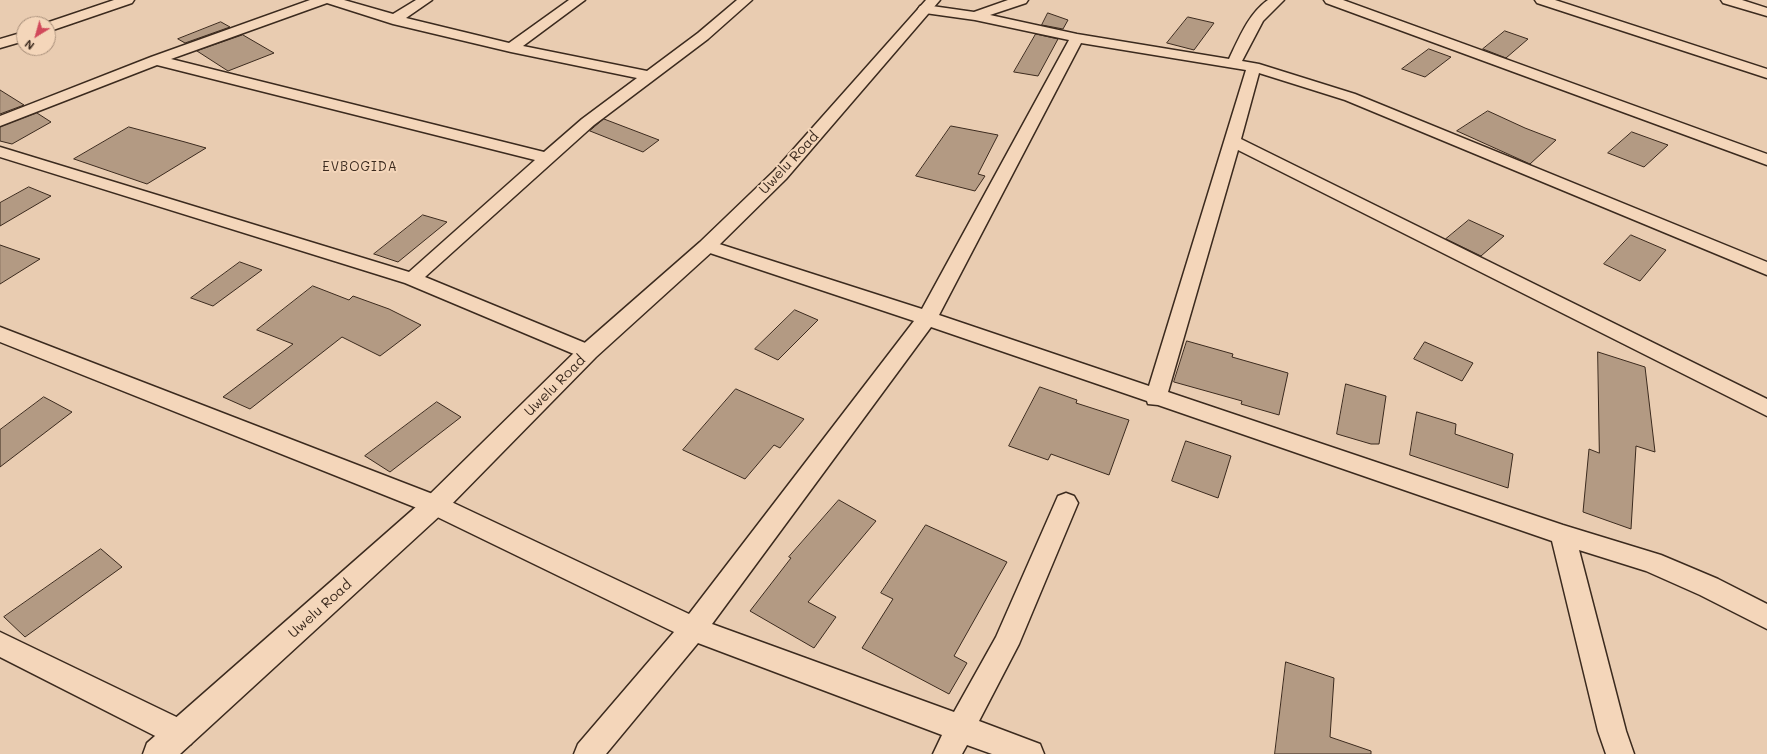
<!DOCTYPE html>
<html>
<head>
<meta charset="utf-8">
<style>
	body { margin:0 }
	#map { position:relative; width:1767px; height:754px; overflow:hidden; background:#e9ccb1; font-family:Mali,sans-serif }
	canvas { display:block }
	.north { position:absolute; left:16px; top:16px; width:40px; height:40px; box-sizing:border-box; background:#f4d6ba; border:1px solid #aa917c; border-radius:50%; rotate:217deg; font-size:11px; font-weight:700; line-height:16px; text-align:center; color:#3b2a1e }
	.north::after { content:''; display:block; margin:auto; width:14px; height:18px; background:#d1495b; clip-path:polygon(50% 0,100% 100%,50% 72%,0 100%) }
</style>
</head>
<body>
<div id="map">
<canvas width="1767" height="754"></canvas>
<div class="north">N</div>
</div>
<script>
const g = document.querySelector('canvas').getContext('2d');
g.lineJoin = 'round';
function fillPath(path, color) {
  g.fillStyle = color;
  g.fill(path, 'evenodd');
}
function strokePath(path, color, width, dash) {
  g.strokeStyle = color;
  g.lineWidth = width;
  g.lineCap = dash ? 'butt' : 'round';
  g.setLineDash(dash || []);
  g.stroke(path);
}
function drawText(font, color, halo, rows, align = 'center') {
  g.font = font + ' Mali,sans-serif';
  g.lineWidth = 4;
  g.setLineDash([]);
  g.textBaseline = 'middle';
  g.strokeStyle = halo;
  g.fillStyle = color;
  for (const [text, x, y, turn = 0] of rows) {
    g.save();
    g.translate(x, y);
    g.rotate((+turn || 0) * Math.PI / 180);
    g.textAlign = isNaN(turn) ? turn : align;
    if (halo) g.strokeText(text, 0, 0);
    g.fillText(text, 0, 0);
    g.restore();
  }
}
const building = new Path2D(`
	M1048,13l20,7 -5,9 -21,-4z
	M1188,17l26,6 -20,27 -27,-7z
	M221,22l9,5 -45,16 -7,-4z
	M1505,31l23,8 -22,19 -23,-9z
	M1036,34l22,5 -20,37 -24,-4z
	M243,35l31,18 -46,18 -31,-20z
	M1429,49l22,8 -26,20 -23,-8z
	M0,90l24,15 -24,9z
	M1488,111l37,17 31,12 -26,24 -73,-33z
	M37,113l14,9 -39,22 -12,-3v-14z
	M604,119l55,21 -16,12 -53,-21z
	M951,126l47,9 -20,39 7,2 -10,15 -59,-15z
	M129,127l56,15 21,6 -59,36 -73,-25z
	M1632,132l36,13 -24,22 -36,-14z
	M29,187l22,9 -51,30v-23z
	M423,215l24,7 -49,40 -24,-8z
	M1469,220l35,16 -23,20 -35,-17z
	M1631,235l35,15 -26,31 -36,-17z
	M0,245l40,14 -40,25z
	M240,262l22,8 -49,36 -22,-8z
	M313,286l36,14 4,-4 36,13 32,16 -41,31 -38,-19 -92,72 -27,-12 70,-53 -36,-14z
	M795,310l23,10 -40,40 -23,-11z
	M1187,341l46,13 -1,3 56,16 -9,42 -38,-11 1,-3 -68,-19z
	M1425,342l48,21 -11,18 -48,-22z
	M1598,352l47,15 10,85 -19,-6 -5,83 -48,-17 6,-63 10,4z
	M1346,384l40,12 -7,48h-8l-34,-10z
	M1040,387l37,13 -1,3 53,17 -20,55 -58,-21 -3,6 -39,-14z
	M736,389l68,30 -24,29 -6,-3 -29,34 -62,-29z
	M44,397l28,15 -72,55v-37z
	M437,402l24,15 -71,55 -25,-16z
	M1417,412l39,12 -1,10 58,20 -5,34 -98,-33z
	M1186,441l45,15 -13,42 -46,-17z
	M839,500l37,21 -68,81 28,15 -22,31 -64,-37 41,-53 -2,-1z
	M926,525l81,37 -53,94 13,7 -18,31 -87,-46 31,-49 -12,-6z
	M101,549l21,18 -97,70 -21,-20z
	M1286,662l48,16 -4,59 41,14v3h-96z`);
fillPath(building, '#b39a83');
strokePath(building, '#3b2a1e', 1);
const minor = new Path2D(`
	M114,0h20l-2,3 -79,27 -5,1v-7h-5z
	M310,0h34l49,14 23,-14h16l-26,18 103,25 60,-43h16l-62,46 124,25 51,-38 39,-33h15l-44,39 -114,86 -169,152 170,70 3,5 -3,5 -7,2 -7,-2 -176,-74 -405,-126v-10l409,125 126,-112 -378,-95 -157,61v-10l151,-59zM327,3l66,21 118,28 126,26 -55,41 -38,33 -373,-93z
	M1008,0h20l-2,3 -36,12 87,19 152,25c10,-21 20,-46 39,-59h16l-21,21 -21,40 17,3 96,30 412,168v13l-422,-175 -86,-27 -18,66 526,260v17l-529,-266 -70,242 395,133 98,30 57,24 49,25v25l-67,-34 -54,-24 -67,-21 47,181 8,23h-28l-8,-23 -46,-190 -394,-136 -10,-1 -1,-3 -216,-74 -219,297 242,88 42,-75 62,-141 8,-3 8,3 4,7 -59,141 -40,77 61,23 4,10h-52l-25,-9 -5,9h-29l9,-19 -244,-92 -92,111h-32l4,-10 96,-112 -247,-120 -427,-170v-15l443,171 246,116 225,-293 -213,-71 -3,-4 3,-4 6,-2 6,2 209,67 147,-269 -94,-20 -50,-7 -5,-1 -2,-3 2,-3 5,-1 49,7zM1081,43l165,27 -97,316 -210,-71z
	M1324,0h19l424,154v11l-441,-162z
	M1535,0h20l212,69v9l-230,-75z
	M1721,0h21l25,8v8l-44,-13z
	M24,32v9l-24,7v-9z
	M0,632l191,92 4,10 -4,10 -10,4 -10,-4 -171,-87z`);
const tertiary = new Path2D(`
	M926,0h14l-154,179 -72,71 -118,107 -152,155 -264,242h-37l4,-11 279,-245 154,-151 120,-105 74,-71z`);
strokePath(minor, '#3b2a1e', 3);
strokePath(tertiary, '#3b2a1e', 3);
fillPath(minor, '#f4d6ba');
fillPath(tertiary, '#f4d6ba');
g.letterSpacing = '1px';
drawText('13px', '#3b2a1e', '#f4d6ba', [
	["EVBOGIDA",360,167]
]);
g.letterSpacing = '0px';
drawText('14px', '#3b2a1e', '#f4d6ba', [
	["Uwelu Road",789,163,-47],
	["Uwelu Road",555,386,-45],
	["Uwelu Road",320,609,-42]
]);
</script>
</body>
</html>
